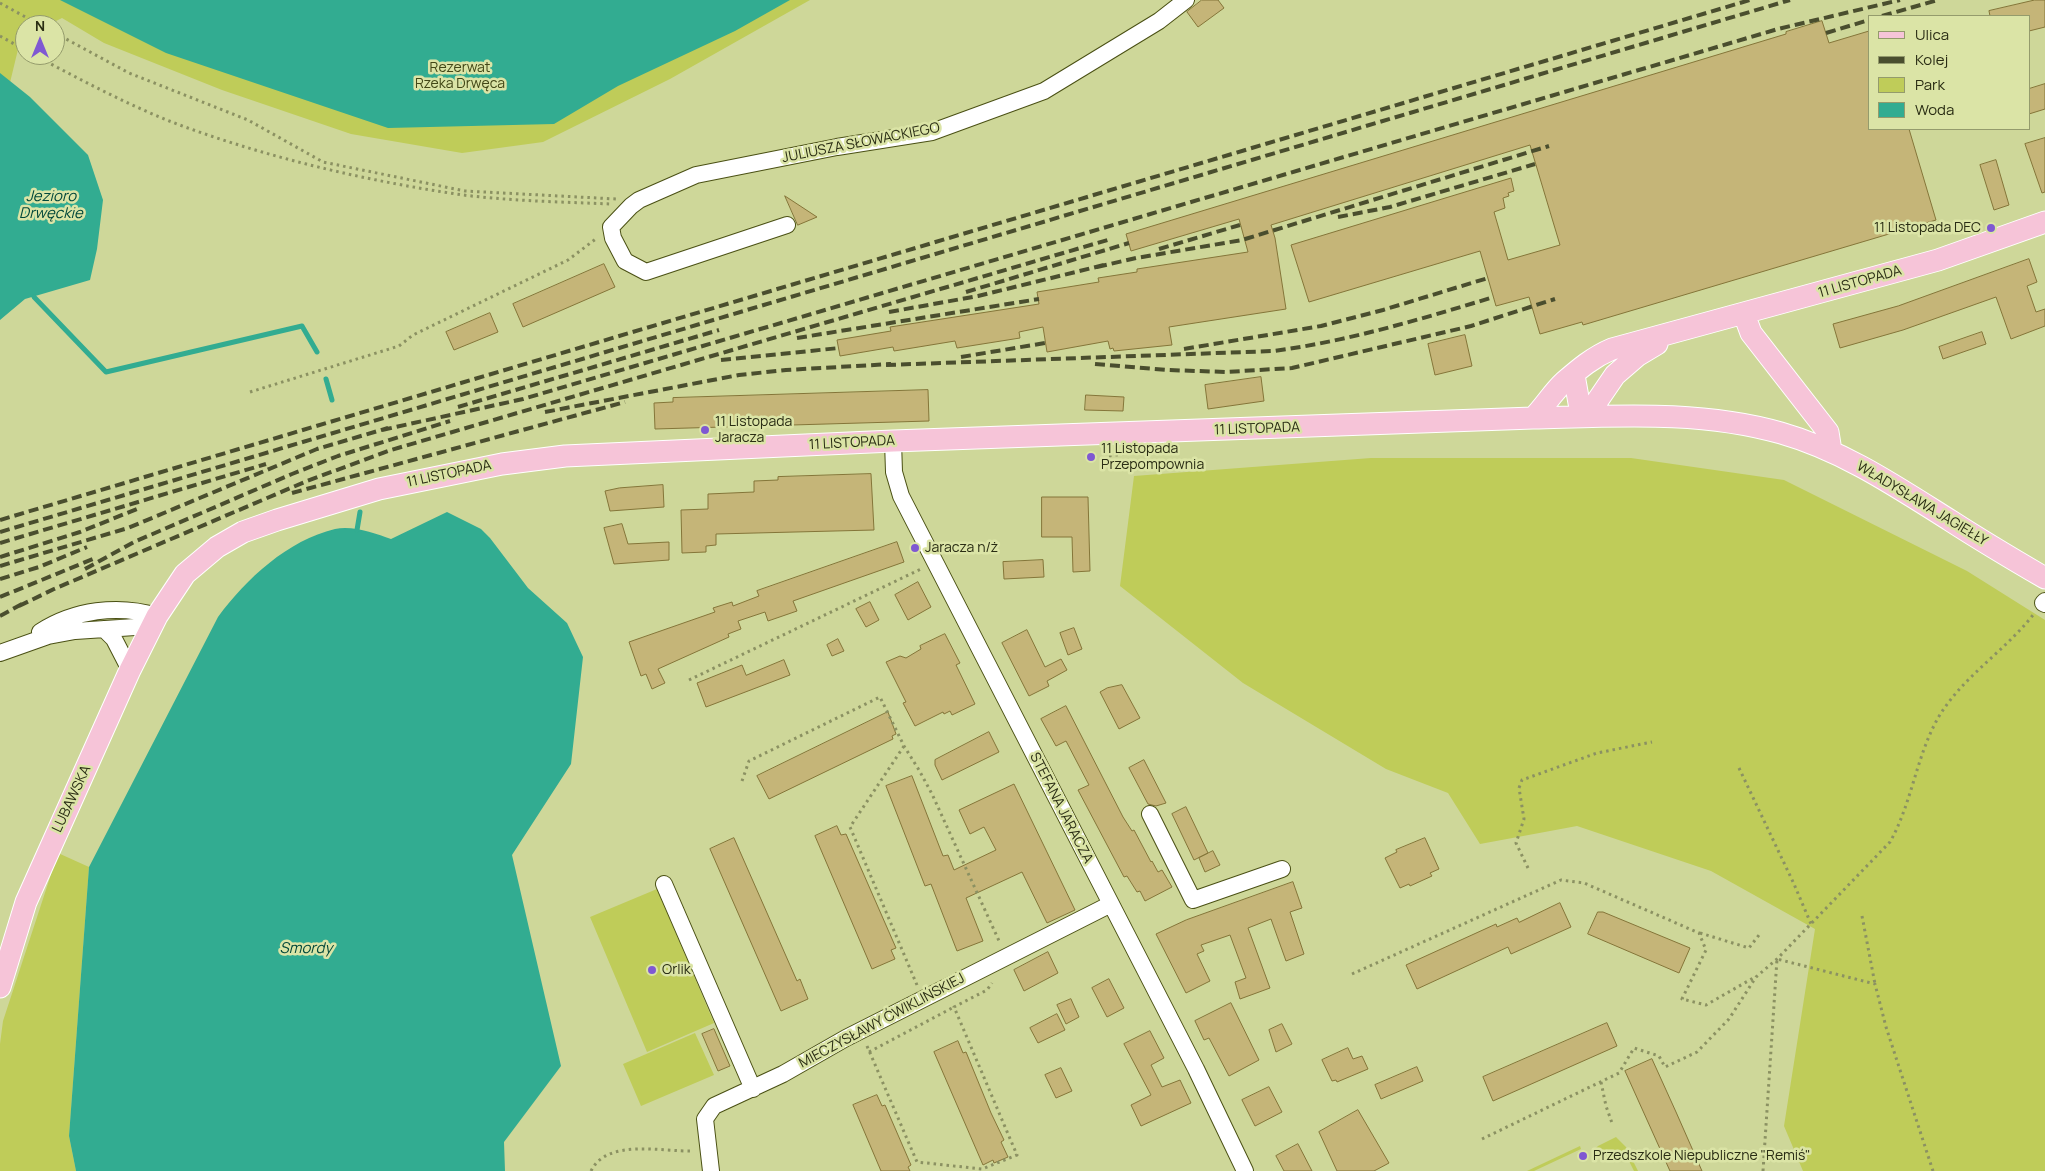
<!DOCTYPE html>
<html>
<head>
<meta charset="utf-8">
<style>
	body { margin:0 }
	#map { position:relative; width:2045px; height:1171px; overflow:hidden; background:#ced799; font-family:Manrope,sans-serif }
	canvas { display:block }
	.legend { position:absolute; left:1868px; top:15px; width:162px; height:115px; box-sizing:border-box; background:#dbe4a6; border:1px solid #949b6c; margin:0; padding:6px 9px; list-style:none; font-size:15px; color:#2a2d14 }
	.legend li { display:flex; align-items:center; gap:10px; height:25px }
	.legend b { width:25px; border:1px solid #949b6c }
	.north { position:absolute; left:15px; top:15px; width:50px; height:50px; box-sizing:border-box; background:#dbe4a6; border:1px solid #949b6c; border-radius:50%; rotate:0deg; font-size:14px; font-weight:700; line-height:20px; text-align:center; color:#2a2d14 }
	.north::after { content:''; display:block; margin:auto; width:18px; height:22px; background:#7f58d2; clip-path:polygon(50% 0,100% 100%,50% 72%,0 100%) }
</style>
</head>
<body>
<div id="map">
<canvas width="2045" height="1171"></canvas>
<ul class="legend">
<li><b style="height:6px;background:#f6c4d8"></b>Ulica</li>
<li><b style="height:6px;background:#4a4e2e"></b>Kolej</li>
<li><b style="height:14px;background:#bfcc59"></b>Park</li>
<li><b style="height:14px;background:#32ac91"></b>Woda</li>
</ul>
<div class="north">N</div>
</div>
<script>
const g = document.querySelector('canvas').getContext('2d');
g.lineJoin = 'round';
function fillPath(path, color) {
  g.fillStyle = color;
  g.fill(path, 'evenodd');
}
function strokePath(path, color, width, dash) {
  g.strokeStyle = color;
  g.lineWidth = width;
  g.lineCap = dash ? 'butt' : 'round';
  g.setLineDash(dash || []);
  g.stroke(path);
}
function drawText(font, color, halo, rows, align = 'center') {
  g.font = font + ' Manrope,sans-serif';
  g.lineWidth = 5;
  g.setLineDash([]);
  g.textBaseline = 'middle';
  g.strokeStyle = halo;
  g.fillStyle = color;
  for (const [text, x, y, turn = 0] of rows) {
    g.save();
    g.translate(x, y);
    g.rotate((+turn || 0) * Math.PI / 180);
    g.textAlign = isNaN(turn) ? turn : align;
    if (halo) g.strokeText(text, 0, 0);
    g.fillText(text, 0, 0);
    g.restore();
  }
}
fillPath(new Path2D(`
	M0,0h810l-140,79 -127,63 -81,11 -111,-19 -129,-44 -118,-47 -42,-25 -14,7h-23v10l-4,2 -21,87z
	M1371,458h260l153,22 183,91 78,49v551h-242l-19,-45 31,-197 -104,-58 -134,-45 -97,18 -32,-51 -62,-24 -143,-86 -123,-97 14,-110z
	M58,853l31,14 -20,269 7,35h-76v-127l3,-23z
	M657,889l57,134 -67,29 -57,-135z
	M695,1033l19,42 -73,31 -18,-42z
	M1616,1137l10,10 12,24h-4l-10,-20 -20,10 -9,-12 3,-3z
	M1580,1146l1,3 -47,22h-7z`), '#bfcc59');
fillPath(new Path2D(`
	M60,0h730l-55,31 -117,55 -64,38 -166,4 -222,-75z
	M0,73l30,24 58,58 15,45 -6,49 -7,31 -65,19 -25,21z
	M447,512l34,17 9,9 38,50 39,35 16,34 -12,107 -59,91 49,211 -57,76 1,29h-429l-7,-35 20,-269 129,-250c28,-38 70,-77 117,-88 17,-4 40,4 56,10z`), '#32ac91');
strokePath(new Path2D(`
	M34,297l72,75 196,-46 15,26
	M326,379l6,21
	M357,530l3,-18`), '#32ac91', 5);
const building = new Path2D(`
	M1202,0h16l6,8 -26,19 -11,-15z
	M2035,0h10v27l-16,4v-15h-39l-1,-5z
	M1822,21l7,22 40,-12v98h40l27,91 -353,105 -1,-3 -42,12 -11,-37 -33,9 -16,-55 -171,51 -18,-57 220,-67 3,13 -6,2 1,3 -6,2 2,10 -11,4 14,48 52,-15 -30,-100 -259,80 4,13 11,71 -117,18 3,18 -58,6 -1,-3 -3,1 -2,-8 -61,11 -4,-25 -24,5 1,6 -63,10 -2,-7 -61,10 -1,-4 -53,9 -3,-16 54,-9 -1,-4 149,-23 -2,-12 62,-10 -1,-4 39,-6v-3l111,-17 -9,-33 -108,32 -5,-17 660,-200v-2z
	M2045,84v25l-16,5v-25z
	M2045,138v54l-3,1 -17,-49z
	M1996,160l13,45 -15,5 -14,-45z
	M785,196l32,21 -19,8z
	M2029,259l8,23 -10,4 9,26 9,-3v17l-34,13 -15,-42 -93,33 -63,18 -7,-24 65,-18z
	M604,264l11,23 -92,40 -10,-23z
	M490,313l8,19 -44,18 -8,-18z
	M1982,332l4,12 -43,15 -4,-12z
	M1465,335l7,31 -37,9 -7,-31z
	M1261,377l3,24 -56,8 -3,-24z
	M928,390l1,31 -274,8 -1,-26 19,-1v-4z
	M1086,395l38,2 -1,14 -38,-1z
	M871,474l3,56 -158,4v11l-10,1v6l-24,1 -1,-43 27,-1v-15l46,-2v-11l24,-1v-3z
	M663,485l1,22 -54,4 -5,-20 14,-3z
	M1042,497h46l2,74 -17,1 -1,-35h-30z
	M622,524l6,20 41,-2v18l-55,4 -10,-36z
	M897,542l7,20 -111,39 4,10 -29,10 -3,-9 -27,9 3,8 -13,5 1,3 -71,32 7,14 -13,6 -6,-15 -5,2 -12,-34 86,-30 -2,-4 19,-6 1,4 26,-10 -2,-5z
	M1043,560l1,17 -40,2 -1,-17z
	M918,582l13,25 -23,13 -13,-25z
	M870,602l9,18 -13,7 -10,-18z
	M1074,628l8,21 -14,6 -8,-22z
	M1027,630l18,37 16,-8 6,11 -20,11 2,5 -20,10 -27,-53z
	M945,634l15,29 -4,2 19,39 -23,11 -2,-4 -6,3 -1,-2 -28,14 -12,-23 3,-1 -20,-40 14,-6 6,2 15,-9 -1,-3z
	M838,639l6,12 -12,5 -5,-11z
	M784,660l6,15 -84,32 -9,-24 45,-18 4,10z
	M1122,685l18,33 -21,11 -19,-37 7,-4z
	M1066,706l57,111 9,14 2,-1 17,32 1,-1 6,11 4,-2 10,17 -27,14 -5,-10 -3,1 -10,-16 -3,1 -46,-87 11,-5 -23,-44 -10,5 -15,-27z
	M888,712l8,22 -4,2 1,3 -124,60 -12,-23z
	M989,732l10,20 -57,28 -7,-15v-5z
	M1144,760l22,43 -10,3 -8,-2 -19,-36z
	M912,776l31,80 5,-1 6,15 42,-20 -12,-23 -14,7 -11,-24 55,-26 61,126 -28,13 -25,-51 -56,26 17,43 -26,10 -26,-67 -6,2 -39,-100z
	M1186,807l22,46 -14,7 -22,-46z
	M837,826l4,9 5,-1 50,114 -5,2 4,9 -23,10 -57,-133z
	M734,838l63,143 3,-2 8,20 -27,12 -71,-162z
	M1425,838l14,31 -9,4 2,3 -22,10 -1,-2 -9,4 -15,-30 12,-6 -1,-2z
	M1213,851l7,14 -15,7 -6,-14z
	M1293,882l9,26 -12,4 14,42 -18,7 -15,-42 -23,9 22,60 -30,11 -5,-17 11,-4 -16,-43 -29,10 3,6 -7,3 13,27 -24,12 -30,-59 30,-14z
	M1560,903l11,24 -60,27 -3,-7 -91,42 -11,-24 90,-41 1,3 20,-9 2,4z
	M1598,912h5l87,36 -11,25 -91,-39z
	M1048,952l10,21 -34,18 -10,-21z
	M1109,979l15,29 -17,9 -15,-29z
	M1071,999l8,18 -13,7 -9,-19z
	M1231,1003l28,57 -30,16 -20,-38 -5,2 -9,-19z
	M1057,1014l8,16 -27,13 -8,-15z
	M1607,1023l10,23 -124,55 -10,-24z
	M1282,1024l10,20 -16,8 -7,-22z
	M714,1029l16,37 -12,5 -16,-37z
	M1150,1031l14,27 -13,7 11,22 18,-7 11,23 -50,23 -10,-21 20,-10 -27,-51z
	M958,1041l5,12 3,-1 25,61 13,27 -3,2 7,15 -14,6 -1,-3 -10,5 -49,-113z
	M1348,1048l5,11 9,-3 6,13 -31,13 -1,-2 -4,1 -10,-21z
	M1652,1059l24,53 26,59h-32l-45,-100z
	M1417,1067l6,14 -42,18 -6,-14z
	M1061,1068l11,23 -16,7 -11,-23z
	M1269,1087l13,25 -27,14 -13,-26z
	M877,1095l5,11 3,-1 26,60 -3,2 2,4h-29l-28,-66z
	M1358,1110l31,53 -15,8h-37l-18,-39z
	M1298,1144l14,27h-28l-8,-15z`);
fillPath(building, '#c5b578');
strokePath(building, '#847539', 1);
const minor = new Path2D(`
	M787,225l-141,47 -21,-11 -12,-23 -2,-11 20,-21 8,-6 57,-25 141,-28 95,-15 112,-41 115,-70 27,-21
	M893,441l1,31 7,24 295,573 49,102
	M2045,601l-2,2 2,1
	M104,629l10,10 16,31
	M40,632c34,-22 78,-28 117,-16
	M0,653l48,-17 27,-5 60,-4 22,-11
	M1150,814l43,86 89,-31
	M664,884l89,205
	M711,1171l-6,-52 9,-13 69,-32 63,-36 265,-134`);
const major = new Path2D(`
	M1744,314l7,19 77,99 3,19
	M1574,375l5,28 8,13
	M1587,416l28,-41 22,-19 20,-12
	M1533,418c11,-11 20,-26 31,-36 15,-13 29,-25 48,-33l326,-89 107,-38
	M0,987l26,-85 104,-232 27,-54 28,-42 32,-27 26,-15 34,-12 102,-31 123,-25 63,-8 328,-15 640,-23c83,-2 168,-8 248,15 63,18 116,54 170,88 31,20 63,39 94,57`);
strokePath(minor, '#4a5014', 18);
strokePath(major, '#fff', 23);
strokePath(new Path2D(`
	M0,3l40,22
	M55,33l74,40 119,47 75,42 142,29 151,8
	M0,36l25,14
	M34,55c47,25 94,50 143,69 92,34 189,57 286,71 49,6 99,7 147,9
	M250,392l149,-46 14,-11 155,-75 29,-22
	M1109,456l20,-3
	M689,680l232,-111
	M904,746l-54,81 67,158
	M1739,768l55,116 17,40
	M742,781l7,-20 131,-64 24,49 15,24 13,24 68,149
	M1528,868l-12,-25 8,-24 -5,-31 3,-8 75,-27 55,-11
	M1862,916l13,68
	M1700,933l49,15 10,-13
	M1352,974l209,-94 23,3 115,50 7,17 -24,49 24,6 49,-28
	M867,1046l50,116 65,7 35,-14 -63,-148 33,-17 5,-7
	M869,1052l85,-45
	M1601,1082l5,24 6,17
	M1482,1139l137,-66 15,-25 25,8 6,11 32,-15 32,-33 27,-42 21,-18 113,-117c22,-39 26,-85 48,-124 24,-41 66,-66 95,-103
	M591,1171c16,-33 72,-19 102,-20
	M1763,1171l14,-212 98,25 11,43 47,144`), '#8b9162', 3, [2.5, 4]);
strokePath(minor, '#fff', 16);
strokePath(major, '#f6c4d8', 21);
strokePath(new Path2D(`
	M1882,16l56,-16
	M1826,33l43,-13
	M1338,217l52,-10 145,-43
	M1159,249l81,-24
	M1097,267l39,-9 106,-18 307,-94
	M966,292l163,-49
	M889,312l89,-16 126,-31
	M797,338l242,-39
	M1184,349l137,-23 62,-16 105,-32
	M961,357l84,-14
	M721,360l118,-12
	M1095,364l73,6 58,2 66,-4 179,-42 84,-27
	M886,365l388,-14c75,-10 147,-32 220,-54
	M458,407l261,-77
	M545,412l194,-37 47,-5 105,-6
	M382,430l141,-31 1255,-370 122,-29
	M292,493l333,-91
	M0,520l1750,-520
	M0,532l1790,-532
	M0,543l266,-79
	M0,557l80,-25 57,-23
	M0,566l128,-38 189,-79 71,-21
	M85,569l49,-27 158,-68 46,-18 112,-35
	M0,579l39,-12 48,-20
	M0,597l93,-38
	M19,606l35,-17 253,-108 84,-31 720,-211
	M0,616l24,-13`), '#4a4e2e', 4, [10, 5]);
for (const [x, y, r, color] of [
	[1991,228,5,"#7f58d2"],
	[705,430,5,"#7f58d2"],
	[1091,457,5,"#7f58d2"],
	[915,548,5,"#7f58d2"],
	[652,970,5,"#7f58d2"],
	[1583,1156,5,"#7f58d2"]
]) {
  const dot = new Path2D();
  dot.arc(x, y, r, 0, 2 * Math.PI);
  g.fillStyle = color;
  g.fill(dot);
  strokePath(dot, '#dbe4a6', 2);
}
drawText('14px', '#424717', '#dbe4a6', [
	["Rezerwat",460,68],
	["Rzeka Drwęca",460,84]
]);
drawText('14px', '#2a2d14', '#dbe4a6', [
	["JULIUSZA SŁOWACKIEGO",861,143,-11],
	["11 LISTOPADA",1860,282,-16],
	["11 LISTOPADA",1257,429,-2],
	["11 LISTOPADA",852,443,-3],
	["11 LISTOPADA",449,474,-12],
	["WŁADYSŁAWA JAGIEŁŁY",1922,504,31],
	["LUBAWSKA",72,799,-65],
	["STEFANA JARACZA",1061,808,63],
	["MIECZYSŁAWY ĆWIKLIŃSKIEJ",882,1021,-28]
]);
drawText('14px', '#2a2d14', '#dbe4a6', [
	["11 Listopada DEC",1981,228,"right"],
	["11 Listopada",715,422],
	["Jaracza",715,438],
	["11 Listopada",1101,449],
	["Przepompownia",1101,465],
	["Jaracza n/ż",925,548],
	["Orlik",662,970],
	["Przedszkole Niepubliczne \"Remiś\"",1593,1156]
], 'left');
drawText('italic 15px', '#00473a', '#dbe4a6', [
	["Jezioro",51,197],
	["Drwęckie",51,214],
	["Smordy",306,949]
]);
</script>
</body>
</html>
